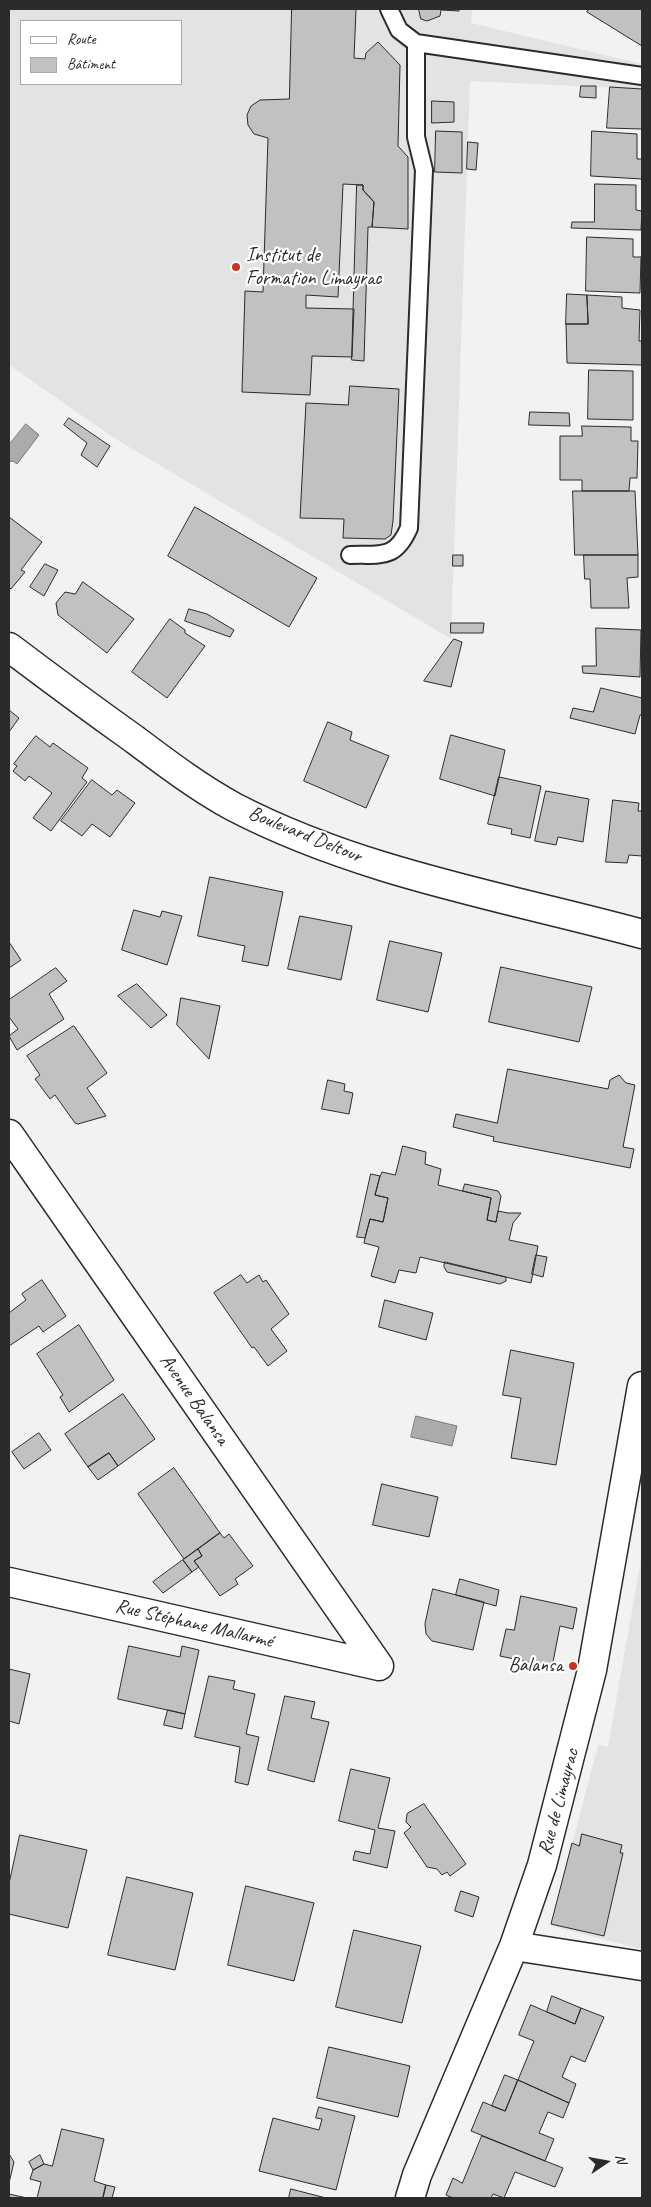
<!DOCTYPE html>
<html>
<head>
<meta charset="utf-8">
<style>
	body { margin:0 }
	#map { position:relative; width:651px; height:2207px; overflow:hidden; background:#f2f2f2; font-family:Caveat,sans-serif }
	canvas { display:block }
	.frame { position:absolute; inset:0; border:10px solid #2b2b2b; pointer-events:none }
	.legend { position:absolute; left:20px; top:20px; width:162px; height:65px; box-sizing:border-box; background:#fff; border:1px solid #aaa; margin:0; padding:6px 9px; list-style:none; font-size:15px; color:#2b2b2b }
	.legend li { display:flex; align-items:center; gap:10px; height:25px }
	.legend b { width:25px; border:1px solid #aaa }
	.north { position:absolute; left:581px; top:2137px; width:50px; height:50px; -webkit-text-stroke:4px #fff; paint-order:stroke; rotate:78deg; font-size:14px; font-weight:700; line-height:20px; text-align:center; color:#2b2b2b }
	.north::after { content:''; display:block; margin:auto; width:18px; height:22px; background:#2b2b2b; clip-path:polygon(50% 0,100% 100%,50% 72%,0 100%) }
</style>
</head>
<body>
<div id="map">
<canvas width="651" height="2207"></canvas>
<div class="frame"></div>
<ul class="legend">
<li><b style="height:6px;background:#fff"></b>Route</li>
<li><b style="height:14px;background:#c1c1c1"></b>Bâtiment</li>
</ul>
<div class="north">N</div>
</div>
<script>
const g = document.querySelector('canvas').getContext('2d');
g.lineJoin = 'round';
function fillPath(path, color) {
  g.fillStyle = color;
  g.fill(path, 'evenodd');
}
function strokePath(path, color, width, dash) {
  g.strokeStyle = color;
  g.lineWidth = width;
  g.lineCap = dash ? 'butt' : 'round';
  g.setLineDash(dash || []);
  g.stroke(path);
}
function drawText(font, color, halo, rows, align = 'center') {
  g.font = font + ' Caveat,sans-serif';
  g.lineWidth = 4.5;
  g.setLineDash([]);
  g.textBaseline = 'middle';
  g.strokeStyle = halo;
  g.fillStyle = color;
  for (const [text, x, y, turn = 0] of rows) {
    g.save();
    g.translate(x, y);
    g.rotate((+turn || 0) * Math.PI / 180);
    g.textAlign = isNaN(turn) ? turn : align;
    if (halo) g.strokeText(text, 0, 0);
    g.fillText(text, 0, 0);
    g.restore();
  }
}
fillPath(new Path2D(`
	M9,9h463l-1,14 171,41v25l-172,-8 -19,558 -337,-201 -105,-73zM21,21h160v63h-160z
	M642,1553v396l-91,-23 47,-181 10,2z`), '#e3e3e3');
const water = new Path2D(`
	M26,424l13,11 -22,29 -4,-3 -4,1v-17z
	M416,1416l41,10 -5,20 -41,-9z`);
fillPath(water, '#ababab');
strokePath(water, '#787878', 1);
const building = new Path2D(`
	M292,9h64l-2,49 11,1 1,-6 12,-11 22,23 -2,81 10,11v72l-36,-2 2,-25 -11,-12v-5l-20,-1 -5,113 -32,-2v13l48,1 -2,48 -40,-1 -2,39 -68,-3 3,-101 18,1 5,-154 -14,-4 -6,-9 -1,-10 4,-9 9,-6 29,-1z
	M419,9h40v2l-18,-1 -1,6 -13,5 -6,-2z
	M589,9h53v37l-55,-34z
	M581,86h15v12l-16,-1z
	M610,87l32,2v40l-35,-1z
	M432,101l22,1v20l-22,1z
	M436,131l26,1v41l-27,-1z
	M592,131l45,3v25h5v20l-51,-3z
	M468,142l10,1 -2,27 -9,-1z
	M595,184l41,1v25l6,1 -1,19 -70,-2 1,-6h22z
	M357,185h6v5l11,12 -2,25h-4l-4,134 -12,-1z
	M587,237l46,2v18h8l-1,36 -54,-2z
	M567,294l20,1 1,29h-22z
	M587,295l35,2v11l18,2 -1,31h3v24l-75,-2 -1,-39h22z
	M589,370l44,1v49l-45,-1z
	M350,386l49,3 -6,132 -2,14 -6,4 -42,-1 1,-19 -44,-1 6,-115 42,2z
	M530,412l39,1 1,13 -41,-1z
	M69,418l41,28 -13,21 -16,-12 6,-12 -23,-18z
	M582,426l49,1v14h7l-1,37h-7l-1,13h-47v-11h-22v-44h22z
	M573,491h62l3,64h-63z
	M195,507l122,71 -28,49 -121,-71z
	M9,517l33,25 -21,28 4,2 -14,17 -2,-2z
	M453,555h10v11h-10z
	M584,555h54v22l-11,1 2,30h-38l-1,-29h-5z
	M45,564l13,6 -14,26 -14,-9z
	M83,582l51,37 -27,34 -49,-38 -2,-12 9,-11 10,2z
	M189,609l18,5 27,16 -4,7 -45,-16z
	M170,619l15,11v3l20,13 -38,52 -35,-26z
	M451,623h33l-1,10h-32z
	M596,628l45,2 -1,47 -57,-4 -1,-7h14z
	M454,639l8,3 -11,45 -27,-6z
	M601,688l41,10v17h-2l-5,19 -65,-16 3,-10 20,4z
	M9,710l10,8 -10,14z
	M328,722l24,10 -2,8 39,16 -23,52 -62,-27z
	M451,735l54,15 -10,46 -55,-17z
	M36,736l14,11 3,-4 35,25 -6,10 5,4 -36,49 -18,-13 19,-25 -23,-17 -4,5 -12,-10 4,-5 -3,-2z
	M499,777l42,9 -11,52 -19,-4 1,-5 -24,-5z
	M92,780l20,15 5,-5 18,13 -25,34 -18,-13 -10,12 -21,-15z
	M546,791l43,8 -6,43 -25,-5 -2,8 -21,-4z
	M613,800l26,3 -1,8h4v45l-13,-1 -2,8 -21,-1z
	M210,877l73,15 -15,74 -26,-5 3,-15 -47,-10z
	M134,910l26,7 2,-6 20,5 -15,49 -45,-15z
	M300,916l52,10 -11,54 -53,-11z
	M390,941l52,12 -14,59 -51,-12z
	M9,942l12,18 -12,8z
	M501,967l91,20 -13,55 -90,-20z
	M56,968l11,13 -18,13 15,25 -47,31 -8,-14 9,-7 -9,-12v-17z
	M137,984l30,31 -16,13 -33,-32z
	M181,998l39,8 -11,53 -32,-34z
	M74,1026l33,47 -20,15 19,28 -28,8 -3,-1 -20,-28 -5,4 -15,-20 5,-4 -13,-19z
	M508,1069l100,20 2,-9 9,-5 7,8 9,2 -12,62 11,2 -4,19 -137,-27 1,-4 -41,-10 3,-13 41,9z
	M328,1080l17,4 -1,7 9,2 -4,21 -27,-5z
	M403,1146l23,6 -1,12 16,5 -3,16 53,13 -4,22 9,2 2,-11 10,2h13l-8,10 -4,17 29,6 -7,37 -111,-26 -4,16 -17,-3 -4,13 -24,-7 8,-29 -15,-4 1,-5 5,-19 13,3 5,-24 -13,-3 5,-19 2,-4 13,3z
	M371,1174l9,2 -5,19 13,3 -5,24 -13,-3 -5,19 -8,-1z
	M465,1184l33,7 3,5 -5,26 -9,-2 4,-22 -28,-7z
	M536,1255l11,2 -4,20 -11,-3z
	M445,1262l61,15v4l-6,3 -53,-12 -3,-5z
	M241,1275l6,8 12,-8 4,7 3,-2 23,34 -18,15 16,22 -19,15 -14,-19 -2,1 -38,-55z
	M42,1280l24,36 -23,16 -4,-6 -30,20v-33l17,-13 -4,-6z
	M385,1300l48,13 -7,27 -47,-13z
	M79,1325l35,55 -45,32 -9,-15 3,-2 -26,-41z
	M511,1350l63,13 -18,102 -45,-7 10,-60 -18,-3z
	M123,1394l32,45 -37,27 -9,-13 -21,14 -23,-33z
	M39,1433l12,17 -27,19 -12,-17z
	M109,1453l9,13 -20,14 -10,-13z
	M174,1468l46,65 -36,26 -46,-65z
	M382,1484l56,13 -9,40 -56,-12z
	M220,1533l4,5 5,-4 24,32 -18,13 3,5 -18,12 -26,-35 8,-5 -4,-7z
	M198,1549l4,7 -8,5 5,6 -7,5 -9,-12z
	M183,1560l9,12 -29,21 -10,-11z
	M460,1579l39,11 -3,16 -40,-11z
	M433,1589l51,13 -11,48 -41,-9 -6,-7 -1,-10z
	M521,1596l56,12 -4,21 -13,-3 -8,41 -52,-11 6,-27 8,1z
	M129,1646l51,11 2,-11 17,4 -14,64 -67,-15z
	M9,1669l21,5 -11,50 -10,-3z
	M209,1676l26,5 -2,8 22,5 -9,40 13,3 -11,48 -13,-3 5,-35 -45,-10z
	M285,1696l30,6 -4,16 18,4 -15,60 -46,-12z
	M168,1710l17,4 -3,15 -18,-4z
	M351,1769l39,9 -12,50 17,3 -8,37 -34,-8 2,-9 15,3 5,-24 -36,-9z
	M424,1804l42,60 -16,12 -3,-4 -5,3 -5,-6 -10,-2 -23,-34 7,-6 -5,-5 1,-8z
	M582,1834l40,11 -2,8h3l-19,83 -53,-12 21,-81 7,3z
	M20,1835l67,15 -19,78 -59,-14v-30z
	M127,1877l66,16 -18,77 -67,-15z
	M246,1886l68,17 -20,78 -66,-16z
	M461,1891l18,6 -6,20 -18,-6z
	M354,1930l67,16 -19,77 -66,-16z
	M552,1996l29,12 -6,16 -28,-12z
	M531,2005l44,19 6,-16 23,9 -19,45 -14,-6 -9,21 14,7 -7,19 -51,-23 16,-39 -15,-6z
	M329,2047l81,19 -12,51 -81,-19z
	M505,2075l13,5 -13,31 -13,-5z
	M518,2080l51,23 -6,15 -15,-6 -9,21 15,6 -9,22 -74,-30 12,-29 22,9z
	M319,2107l36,9 -19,74 -77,-19 14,-53 46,12 3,-11 -6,-1z
	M62,2129l42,10 -10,42 12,4 -3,13h-66l4,-16 -11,-3 3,-9 11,-6 8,2z
	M482,2136l81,32 -8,19 -40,-15 -11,26 -11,-4 -2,4h-38l-7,-3 7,-17 9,5z
	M9,2154l5,8 -5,21z
	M40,2155l4,9 -11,6 -4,-8z
	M106,2185l9,2 -3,11h-9z
	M291,2189l35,9h-37z
	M9,2194l18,4h-18z`);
fillPath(building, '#c1c1c1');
strokePath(building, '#2b2b2b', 1);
const lane = new Path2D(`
	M389,9l10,21 17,13 226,33
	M350,555c31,-1 45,5 59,-27l15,-358 -8,-33v-94`);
const street = new Path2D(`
	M9,1134l370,532
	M9,1582l370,84
	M514,1946l128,20
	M410,2198l7,-23 97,-229 28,-81 50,-195 50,-284`);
const secondary = new Path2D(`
	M9,647c41,31 83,62 125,92 32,24 65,49 100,68 127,66 272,90 408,127`);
strokePath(lane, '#2b2b2b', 20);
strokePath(street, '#2b2b2b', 31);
strokePath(secondary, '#2b2b2b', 31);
strokePath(lane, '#fff', 16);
strokePath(street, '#fff', 28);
strokePath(secondary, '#fff', 28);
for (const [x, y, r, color] of [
	[236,267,5,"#c8321e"],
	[573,1666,5,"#c8321e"]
]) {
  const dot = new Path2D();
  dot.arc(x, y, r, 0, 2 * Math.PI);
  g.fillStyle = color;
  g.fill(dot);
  strokePath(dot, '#fff', 2);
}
drawText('20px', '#2b2b2b', '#fff', [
	["Institut de",246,256],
	["Formation Limayrac",246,279],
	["Balansa",563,1666,"right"]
], 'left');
drawText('20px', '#2b2b2b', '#fff', [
	["Boulevard Deltour",305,835,22],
	["Avenue Balansa",194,1400,55],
	["Rue Stéphane Mallarmé",194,1624,13],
	["Rue de Limayrac",559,1802,-75]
]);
</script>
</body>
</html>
